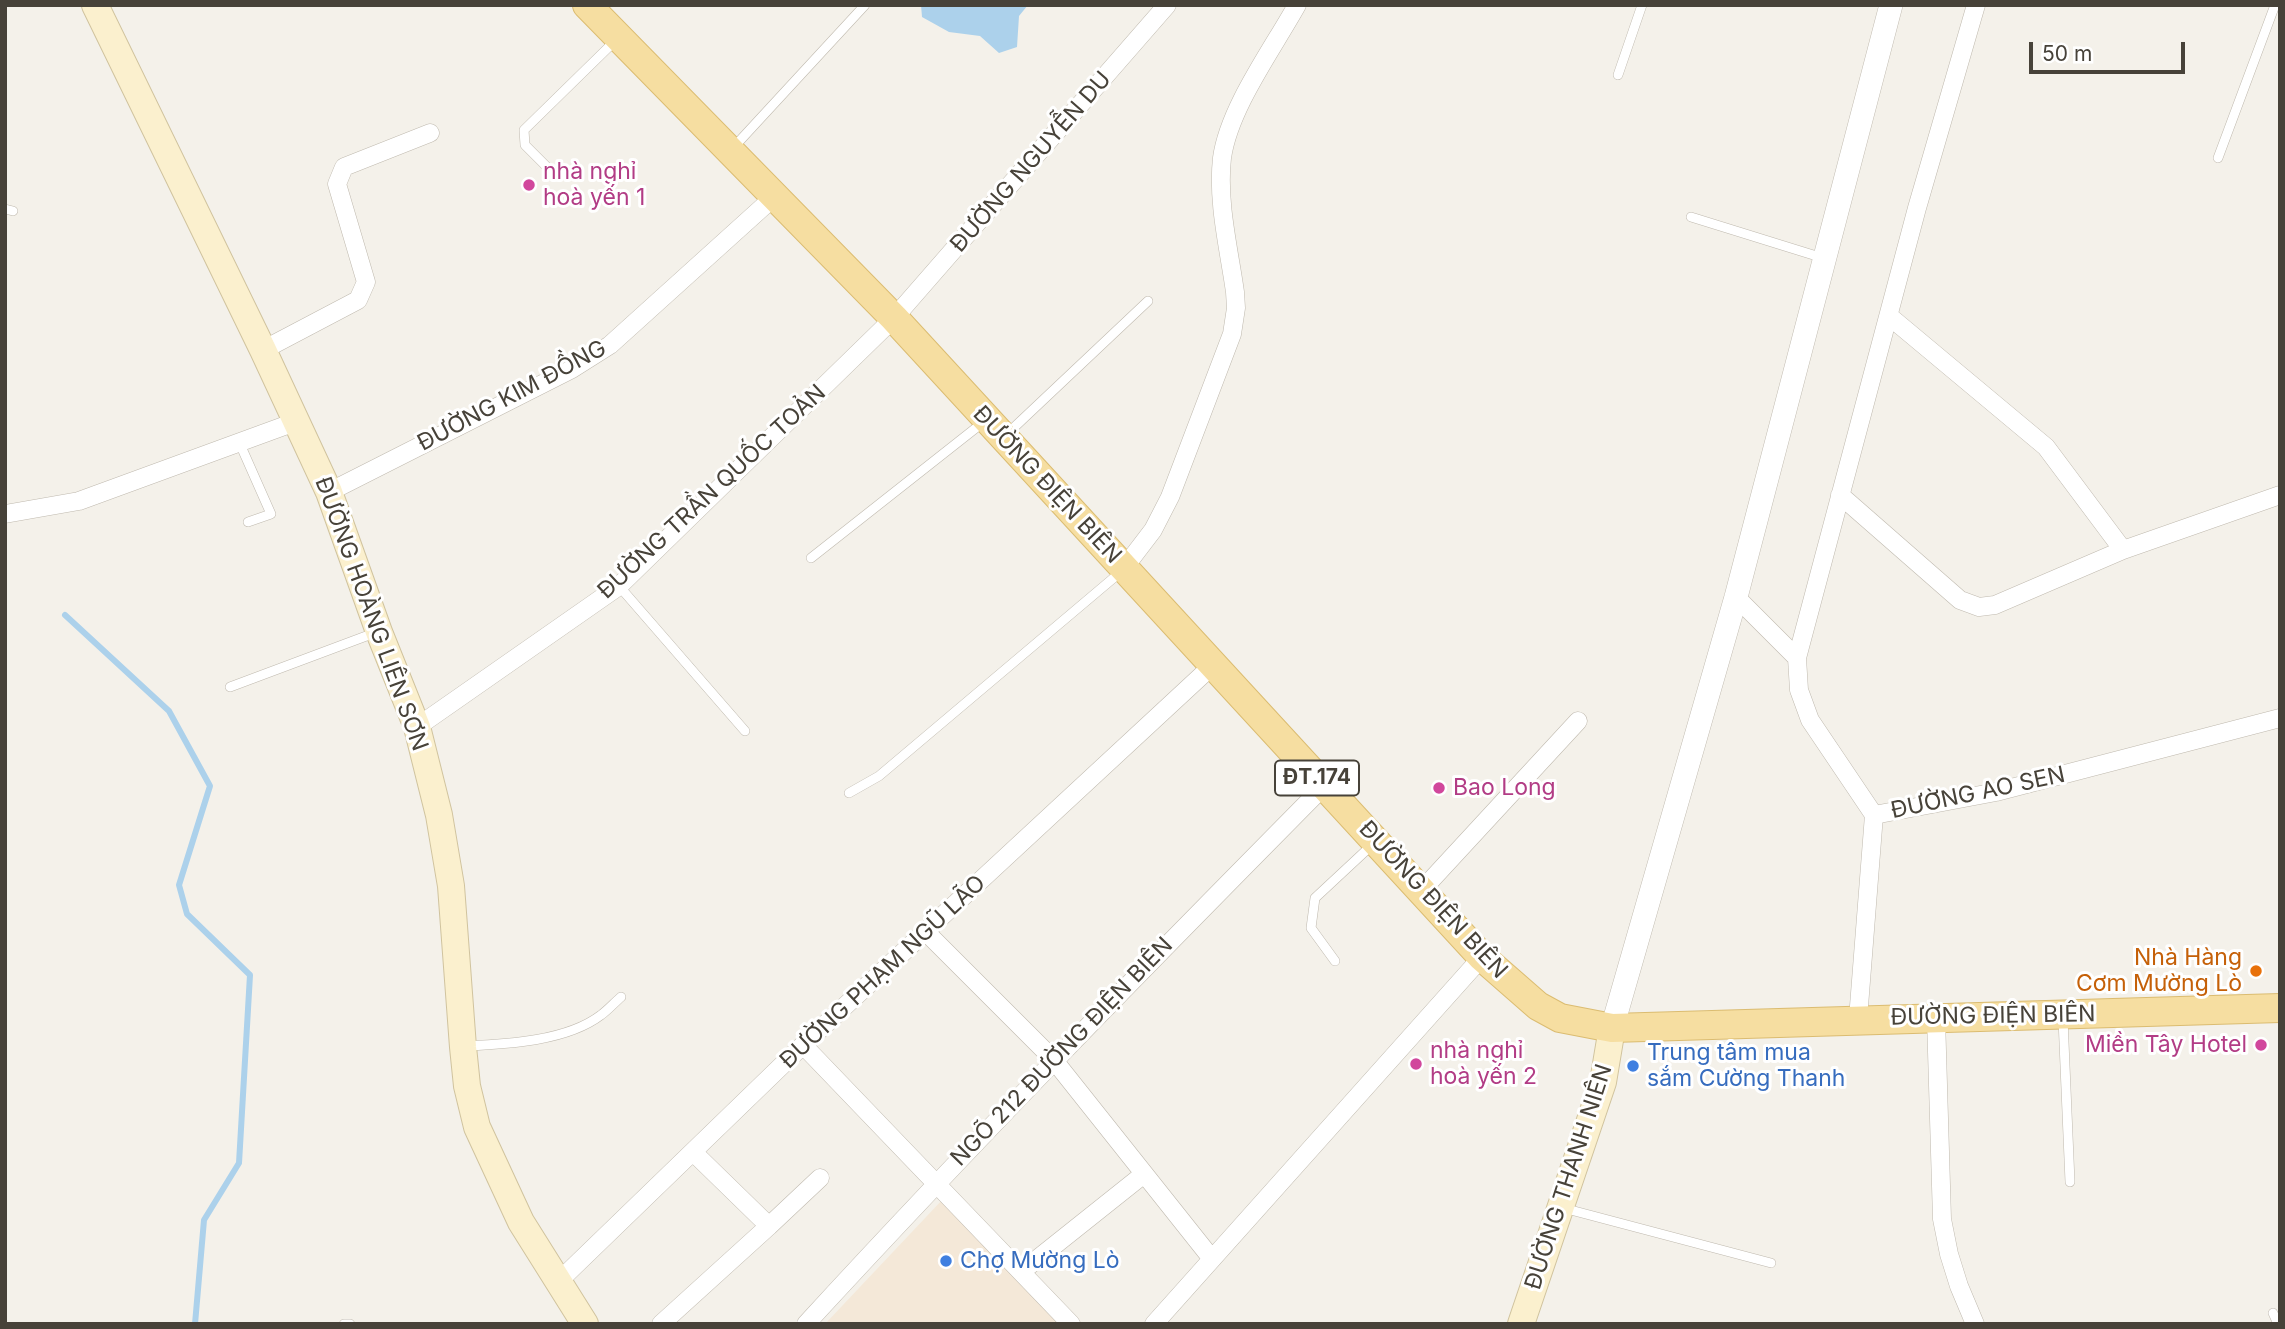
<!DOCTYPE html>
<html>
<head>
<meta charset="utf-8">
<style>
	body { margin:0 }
	#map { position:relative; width:2285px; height:1329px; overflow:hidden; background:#f4f1ea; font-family:Inter,sans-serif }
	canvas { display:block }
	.frame { position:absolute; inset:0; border:7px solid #474239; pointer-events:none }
	.scale { position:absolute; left:2029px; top:42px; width:156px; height:32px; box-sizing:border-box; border:4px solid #474239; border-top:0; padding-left:9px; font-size:21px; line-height:24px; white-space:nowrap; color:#474239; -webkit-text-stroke:5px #fff; paint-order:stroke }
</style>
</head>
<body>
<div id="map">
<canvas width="2285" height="1329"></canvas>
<div class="frame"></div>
<div class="scale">50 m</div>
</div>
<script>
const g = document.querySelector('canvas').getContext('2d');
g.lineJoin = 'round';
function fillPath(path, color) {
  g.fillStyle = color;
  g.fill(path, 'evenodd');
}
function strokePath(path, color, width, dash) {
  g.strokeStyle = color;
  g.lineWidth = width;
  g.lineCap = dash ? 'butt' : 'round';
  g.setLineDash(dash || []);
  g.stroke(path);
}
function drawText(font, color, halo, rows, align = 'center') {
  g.font = font + ' Inter,sans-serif';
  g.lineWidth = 6;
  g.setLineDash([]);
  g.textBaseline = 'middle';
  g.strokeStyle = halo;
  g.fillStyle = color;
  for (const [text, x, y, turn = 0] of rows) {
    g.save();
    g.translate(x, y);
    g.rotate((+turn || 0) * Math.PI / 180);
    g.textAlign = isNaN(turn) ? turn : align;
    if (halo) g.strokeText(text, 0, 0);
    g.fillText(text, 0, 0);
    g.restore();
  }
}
fillPath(new Path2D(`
	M943,1199l133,125h-251z`), '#f4e8d8');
fillPath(new Path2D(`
	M921,5h107l-9,11 -2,31 -18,6 -19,-17 -31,-4 -27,-15z`), '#acd1eb');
strokePath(new Path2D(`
	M65,615l104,96 41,75 -31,99 8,29 63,61 -11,188 -35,57 -9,104`), '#acd1eb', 6);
const service = new Path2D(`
	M1618,75l24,-70
	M733,148l132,-143
	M2218,158l57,-153
	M553,173l-28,-28 -1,-15 93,-91
	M5,209l8,2
	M1691,217l132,41
	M1007,434l141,-133
	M240,444l31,70 -23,8
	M811,558l175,-138
	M619,586l126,145
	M230,687l147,-55
	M849,793l30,-17 244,-206
	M1335,961l-24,-33 4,-30 58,-54
	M2063,1019l7,163
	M467,1046c41,-2 100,-5 134,-31 7,-5 13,-12 20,-18
	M1563,1208l208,55
	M2273,1313l5,11
	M344,1324h6`);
const minor = new Path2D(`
	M1889,316l157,131 77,103
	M263,350l95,-50 8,-18 -29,-98 7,-17 86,-34
	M329,492l243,-123 38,-24 165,-149
	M1840,495l120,105 19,7 16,-2 128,-55 157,-55
	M5,514l74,-13 216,-79
	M1124,568l29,-38 17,-33 62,-163 4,-26 -1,-16c-6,-43 -18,-90 -13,-134 7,-50 50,-108 75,-153
	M1736,597l61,61
	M417,727l202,-141 275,-268 273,-313
	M1874,815l-64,-95 -11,-30 -2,-32 120,-450 59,-203
	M1421,891l157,-170
	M926,932l127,127 159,200
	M1936,1018l6,201 7,35 10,32 16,38
	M1858,1019l16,-204 122,-23 284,-74
	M803,1045l268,279
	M769,1226l51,-48
	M1021,1272l123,-98
	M558,1282l245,-237 410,-380
	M661,1324l108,-98 -76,-74
	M806,1324c169,-184 343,-361 518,-538
	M1154,1324l328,-367`);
const tertiary = new Path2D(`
	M1612,1028l124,-431 155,-592`);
const secondary = new Path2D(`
	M95,5l168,345 66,142 50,140 38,95 22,88 12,71 12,161 4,39 10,41 44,95 64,102
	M1521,1324l82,-242 9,-54`);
const primary = new Path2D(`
	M587,5l307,313 588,639 56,49 22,12 52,10 668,-20`);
strokePath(service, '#bfb9ae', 10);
strokePath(minor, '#bfb9ae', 19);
strokePath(tertiary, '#bfb9ae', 24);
strokePath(secondary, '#d0c39e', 28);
strokePath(primary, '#dbbc71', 30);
strokePath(service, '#fff', 9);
strokePath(minor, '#fff', 18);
strokePath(tertiary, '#fff', 23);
strokePath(secondary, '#fbf0ce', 26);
strokePath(primary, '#f6dea1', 28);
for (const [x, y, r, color] of [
	[529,185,7,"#d1479c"],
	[1439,788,7,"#d1479c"],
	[2256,971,7,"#e8710a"],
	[2261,1045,7,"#d1479c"],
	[1416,1064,7,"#d1479c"],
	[1633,1066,7,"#3f7fe0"],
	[946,1261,7,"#3f7fe0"]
]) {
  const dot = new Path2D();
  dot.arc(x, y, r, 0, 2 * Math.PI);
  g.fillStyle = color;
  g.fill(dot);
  strokePath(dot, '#fff', 2.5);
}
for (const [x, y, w] of [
	[1317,778,84]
]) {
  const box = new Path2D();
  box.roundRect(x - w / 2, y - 17.5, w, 35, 5);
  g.fillStyle = '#fff';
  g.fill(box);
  strokePath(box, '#474239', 2);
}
drawText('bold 21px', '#474239', null, [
	["ĐT.174",1317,778]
]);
drawText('23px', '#474239', '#fff', [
	["ĐƯỜNG NGUYỄN DU",1031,162,-49],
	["ĐƯỜNG KIM ĐỒNG",512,396,-28],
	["ĐƯỜNG ĐIỆN BIÊN",1047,485,47],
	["ĐƯỜNG TRẦN QUỐC TOẢN",712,492,-43],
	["ĐƯỜNG HOÀNG LIÊN SƠN",371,614,70],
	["ĐƯỜNG AO SEN",1978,793,-12],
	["ĐƯỜNG ĐIỆN BIÊN",1433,900,47],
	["ĐƯỜNG PHẠM NGŨ LÃO",883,972,-43],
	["ĐƯỜNG ĐIỆN BIÊN",1993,1016,-1],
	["NGÕ 212 ĐƯỜNG ĐIỆN BIÊN",1062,1052,-46],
	["ĐƯỜNG THANH NIÊN",1569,1177,-72]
]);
drawText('23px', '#b23c85', '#fff', [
	["nhà nghỉ",543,172],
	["hoà yến 1",543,198],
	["Bao Long",1453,788],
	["Miền Tây Hotel",2247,1045,"right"],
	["nhà nghỉ",1430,1051],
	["hoà yến 2",1430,1077]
], 'left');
drawText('23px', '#c56008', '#fff', [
	["Nhà Hàng",2242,958],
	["Cơm Mường Lò",2242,984]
], 'right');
drawText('23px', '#366cbe', '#fff', [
	["Trung tâm mua",1647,1053],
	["sắm Cường Thanh",1647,1079],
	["Chợ Mường Lò",960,1261]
], 'left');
</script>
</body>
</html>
